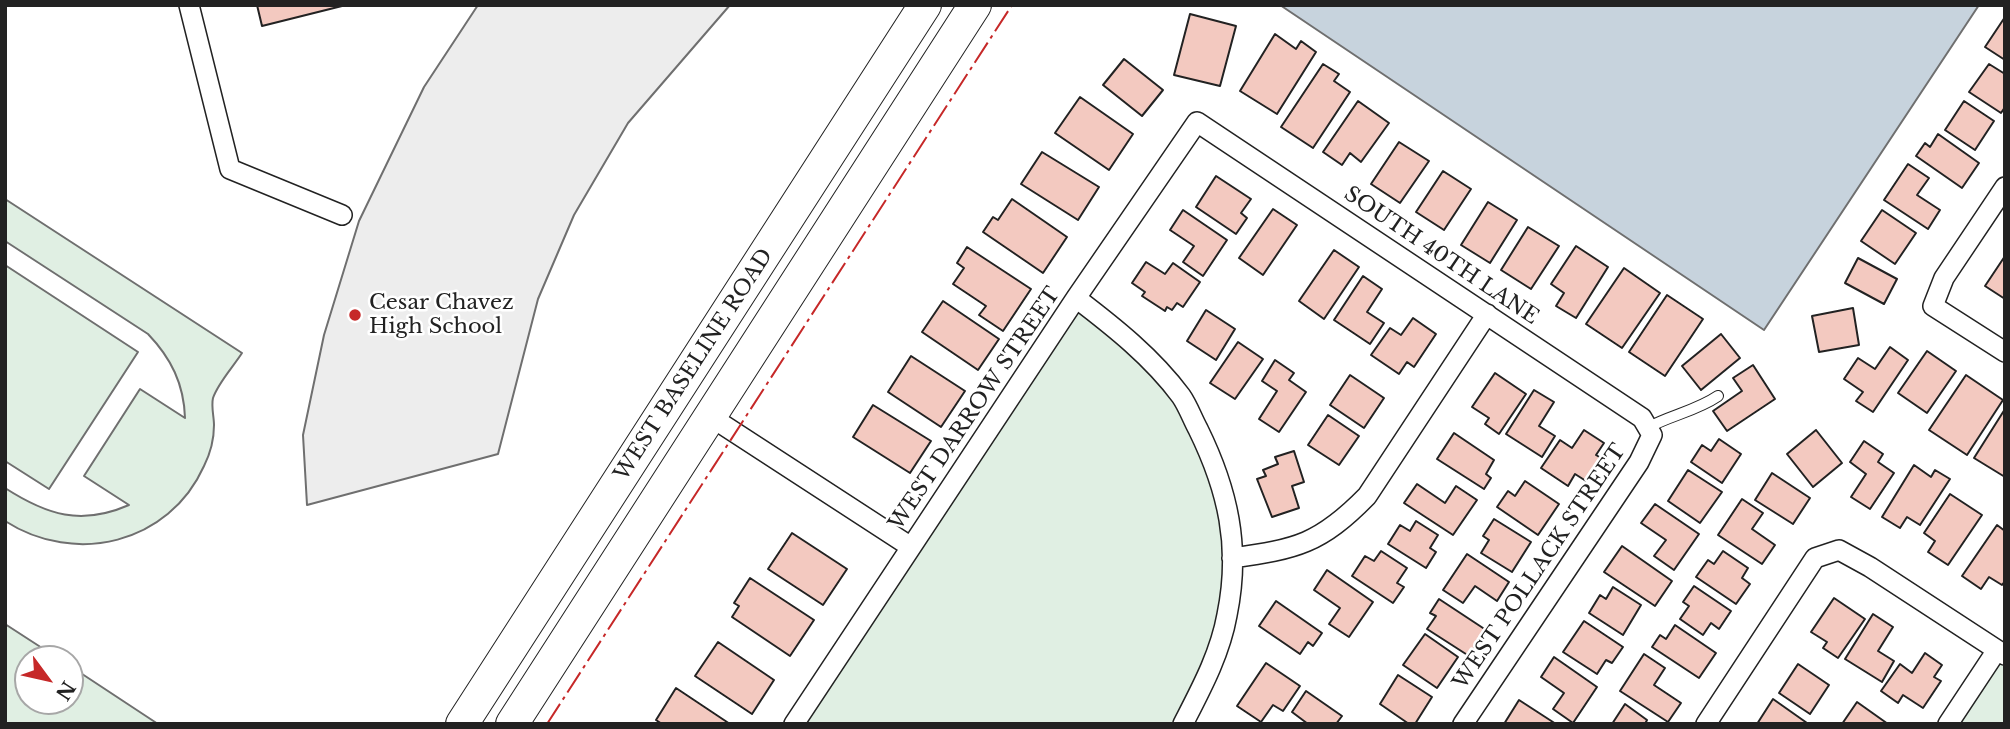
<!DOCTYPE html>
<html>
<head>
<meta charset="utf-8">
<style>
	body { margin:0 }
	#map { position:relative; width:2010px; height:729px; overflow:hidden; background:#fff; font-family:"Libre Baskerville",serif }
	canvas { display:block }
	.frame { position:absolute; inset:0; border:7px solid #222; pointer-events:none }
	.north { position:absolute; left:14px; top:645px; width:70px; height:70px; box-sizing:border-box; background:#fff; border:2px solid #a7a7a7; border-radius:50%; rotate:123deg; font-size:19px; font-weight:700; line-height:28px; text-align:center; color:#222 }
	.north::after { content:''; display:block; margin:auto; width:24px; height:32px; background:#c62828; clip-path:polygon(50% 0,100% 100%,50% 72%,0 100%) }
</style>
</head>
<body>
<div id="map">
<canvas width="2010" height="729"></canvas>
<div class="frame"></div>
<div class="north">N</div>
</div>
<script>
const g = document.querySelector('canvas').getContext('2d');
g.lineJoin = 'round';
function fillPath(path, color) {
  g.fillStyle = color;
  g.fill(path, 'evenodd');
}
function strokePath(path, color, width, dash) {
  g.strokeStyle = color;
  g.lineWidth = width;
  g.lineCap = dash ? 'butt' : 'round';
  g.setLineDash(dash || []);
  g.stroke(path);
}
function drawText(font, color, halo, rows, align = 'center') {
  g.font = font + ' "Libre Baskerville",serif';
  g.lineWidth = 5;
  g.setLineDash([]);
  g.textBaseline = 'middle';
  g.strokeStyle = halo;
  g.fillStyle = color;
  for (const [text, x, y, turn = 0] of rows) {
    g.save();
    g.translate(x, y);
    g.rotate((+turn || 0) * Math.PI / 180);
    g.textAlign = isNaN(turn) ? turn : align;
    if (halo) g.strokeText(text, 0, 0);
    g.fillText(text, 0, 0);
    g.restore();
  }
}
const green = new Path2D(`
	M5,199l237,154c-9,14 -24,30 -29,45 -2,8 1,19 1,27 0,13 -4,29 -10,41 -35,78 -129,100 -199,55v-33c42,27 76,38 124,17l-45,-29 56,-87 45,29c-1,-34 -14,-60 -37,-84l-143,-93z
	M5,265l133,87 -89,137 -44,-28z
	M1076,298l106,99 48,116 -3,102 -44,109h-389z
	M5,624l54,35h-31v42h42v-35l88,58h-153z
	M2005,655v69h-57z`);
fillPath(green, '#e0efe3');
strokePath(green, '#6f6f6f', 2);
const parking = new Path2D(`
	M478,5h252l-102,118 -54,92 -36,84 -40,155 -191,51 -4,-70 21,-100 35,-114 65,-134z`);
fillPath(parking, '#ededed');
strokePath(parking, '#6f6f6f', 2);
const water = new Path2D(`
	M1280,5h699l-215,325z`);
fillPath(water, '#c7d3dd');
strokePath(water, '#6f6f6f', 2);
const building = new Path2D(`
	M257,5h89l-84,21z
	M1190,14l46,12 -16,60 -46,-11z
	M2005,17v43l-20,-13z
	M1275,34l21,15 5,-8 15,11 -39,62 -37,-23z
	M1124,59l39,31 -21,26 -39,-31z
	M1323,64l16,10 -5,7 16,11 -37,56 -32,-21z
	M1989,64l16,10v33l-4,6 -32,-21z
	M1080,97l53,37 -24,36 -54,-37z
	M1358,101l31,22 -28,39 -11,-9 -8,12 -19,-13z
	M1964,101l30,20 -19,29 -30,-20z
	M1938,134l41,29 -17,25 -46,-32 9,-13 5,4z
	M1399,142l30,19 -29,42 -29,-19z
	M1042,152l57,35 -21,33 -57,-36z
	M1908,164l21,14 -12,17 23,15 -12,19 -44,-29z
	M1443,171l28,18 -27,41 -28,-18z
	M1216,176l35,23 -10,14 6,5 -11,16 -40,-27z
	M1012,199l55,38 -24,36 -60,-41 10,-15 5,3z
	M1488,202l29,18 -27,43 -29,-18z
	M1273,209l24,16 -34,50 -24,-17z
	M1183,210l44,30 -24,36 -20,-14 11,-16 -24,-16z
	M1882,210l34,23 -21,31 -34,-23z
	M1528,227l31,19 -28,43 -30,-19z
	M1576,246l32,21 -32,51 -20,-12 8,-13 -13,-9z
	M967,247l64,42 -28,42 -24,-16 7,-9 -33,-22 11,-16 -7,-5z
	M1334,250l25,17 -35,52 -25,-18z
	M2005,256v43l-20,-13z
	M1858,258l39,21 -13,25 -39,-21z
	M1146,262l19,12 8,-11 27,19 -17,25 -6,-4 -5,7 -5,-3 -2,4 -23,-15 3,-4 -13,-9z
	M1624,268l36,25 -38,55 -36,-24z
	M1363,276l19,13 -15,23 17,11 -14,21 -36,-24z
	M1667,295l36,24 -38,57 -36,-24z
	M943,301l56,38 -21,31 -56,-38z
	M1853,308l6,37 -40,7 -7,-36z
	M1206,310l29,19 -19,31 -29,-19z
	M1413,318l23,16 -22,33 -7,-5 -8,12 -28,-19 19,-27 11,7z
	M1721,334l19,24 -39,32 -19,-24z
	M1238,342l25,17 -28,40 -25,-16z
	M1890,347l18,13 -35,52 -17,-11 7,-9 -19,-13 14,-21 17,11z
	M1927,351l29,20 -29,42 -29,-20z
	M911,356l54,35 -24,36 -53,-35z
	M1275,360l19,13 -5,7 17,12 -27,40 -20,-13 18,-28 -15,-10z
	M1753,365l22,34 -48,32 -14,-20 29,-20 -9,-13z
	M1495,373l31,21 -27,40 -14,-10 4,-6 -17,-11z
	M1350,375l34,23 -20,30 -34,-23z
	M1966,375l37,25 -36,55 -38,-25z
	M1534,390l20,12 -15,24 16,10 -13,21 -36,-23z
	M873,405l58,36 -21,32 -57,-36z
	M2005,409v68l-31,-19z
	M1328,415l31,21 -20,29 -31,-20z
	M1584,430l20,13 -8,12 5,3 -15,23 -11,-7 -7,12 -27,-18 19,-28 12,8z
	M1816,430l26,33 -29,24 -26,-33z
	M1454,433l40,27 -8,14 5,4 -7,11 -47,-30z
	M1719,439l22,15 -19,29 -31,-21 11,-17 9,6z
	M1864,441l19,13 -5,8 16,11 -24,36 -19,-12 15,-23 -16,-12z
	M1294,451l10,31 -12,4 7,22 -27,9 -15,-38 9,-3 -3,-6 15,-6 -3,-7z
	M1914,465l17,12 4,-7 15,9 -30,46 -13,-8 -7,11 -18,-11z
	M1688,470l34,22 -22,31 -32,-22z
	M1772,473l38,25 -17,26 -38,-24z
	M1525,481l34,23 -21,31 -41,-28 11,-16 7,5z
	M1417,484l28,19 11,-17 21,14 -24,35 -49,-32z
	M1950,494l32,21 -34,50 -20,-13 7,-11 -11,-8z
	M1742,499l21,14 -11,16 23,16 -13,19 -44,-29z
	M1655,504l44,30 -25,36 -20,-14 12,-16 -25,-17z
	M1494,519l37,23 -19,30 -31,-19 8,-13 -6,-4z
	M1416,521l22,14 -8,13 6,4 -10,16 -38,-24 12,-19 10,6z
	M1997,525l8,6v50l-3,4 -13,-8 -8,12 -19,-13z
	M792,533l55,36 -24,36 -55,-36z
	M1622,546l50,35 -17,25 -51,-34z
	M1381,551l26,17 -10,15 7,4 -11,16 -41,-27 13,-20 9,5z
	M1723,551l25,17 -6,10 8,6 -14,20 -40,-27 12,-17 6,4z
	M1467,554l42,28 -12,19 -22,-15 -12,17 -20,-13z
	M1327,570l46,32 -24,35 -20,-13 11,-16 -26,-18z
	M750,578l64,42 -24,36 -58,-39 7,-11 -5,-3z
	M1694,586l37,25 -12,18 -8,-6 -8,12 -23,-16 9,-13 -6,-4z
	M1613,587l28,18 -18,30 -34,-22 11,-18 6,4z
	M1834,598l31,21 -27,39 -15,-10 4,-6 -16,-10z
	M1439,599l47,31 -17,26 -42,-27 9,-13 -6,-3z
	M1276,601l46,32 -9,13 -5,-4 -8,12 -41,-28z
	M1873,614l20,13 -15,24 16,10 -12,21 -37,-23z
	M1584,621l39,26 -11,16 -6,-3 -9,14 -34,-22z
	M1675,625l41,28 -17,25 -47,-31 8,-12 6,4z
	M1425,634l33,23 -21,31 -34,-23z
	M718,642l56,38 -22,34 -57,-38z
	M1925,653l17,12 -8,12 7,4 -18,27 -20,-13 -5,8 -17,-12 19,-27 12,9z
	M1644,654l21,14 -11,17 27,18 -13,19 -48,-31z
	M1554,657l43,30 -24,36 -20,-14 11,-16 -23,-16z
	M1266,663l34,23 -17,25 -10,-6 -12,17 -24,-16z
	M1798,664l31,21 -19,29 -31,-21z
	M1398,675l34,22 -17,27h-6l-29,-20z
	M676,688l54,36h-68l-6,-4z
	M1306,691l36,25 -6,8h-28l-16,-12z
	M1773,699l34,24 -1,1h-49z
	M1519,700l37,24h-52z
	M1857,702l31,22h-46z
	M1625,704l22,16 -2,4h-33z`);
fillPath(building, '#f3c9c0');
strokePath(building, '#222', 2);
const lane = new Path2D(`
	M1647,428c24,-13 49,-17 71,-32`);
const street = new Path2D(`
	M189,5l41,164 112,46
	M2005,187l-61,91 -11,28 72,46
	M1076,298c38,29 76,59 105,98 7,10 11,22 17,33 30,61 43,118 29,186 -7,39 -26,74 -44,109
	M711,417l200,130
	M1232,558c65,-9 88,-14 135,-62l120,-182
	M794,724l282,-426 121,-176 445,296 10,17 -13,27 -176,262
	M1706,724l109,-166 24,-8 31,17 135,88
	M1948,724l49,-74`);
const primary = new Path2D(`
	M462,724l463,-719
	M512,724l463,-719`);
strokePath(lane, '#222', 12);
strokePath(street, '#222', 22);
strokePath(primary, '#222', 34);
strokePath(lane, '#fff', 10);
strokePath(street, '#fff', 19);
strokePath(primary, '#fff', 32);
strokePath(new Path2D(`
	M547,724l465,-719`), '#c62828', 2, [24, 5, 3.5, 5]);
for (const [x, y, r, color] of [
	[355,315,7,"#c62828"]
]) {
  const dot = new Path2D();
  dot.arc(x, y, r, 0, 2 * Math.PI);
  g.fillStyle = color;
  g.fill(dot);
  strokePath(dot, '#fff', 2.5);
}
drawText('21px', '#222', '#fff', [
	["SOUTH 40TH LANE",1441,256,34],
	["WEST BASELINE ROAD",694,365,-57],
	["WEST DARROW STREET",975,409,-56],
	["WEST POLLACK STREET",1540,567,-56]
]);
drawText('21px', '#222', '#fff', [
	["Cesar Chavez",369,303],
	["High School",369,327]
], 'left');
</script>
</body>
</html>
